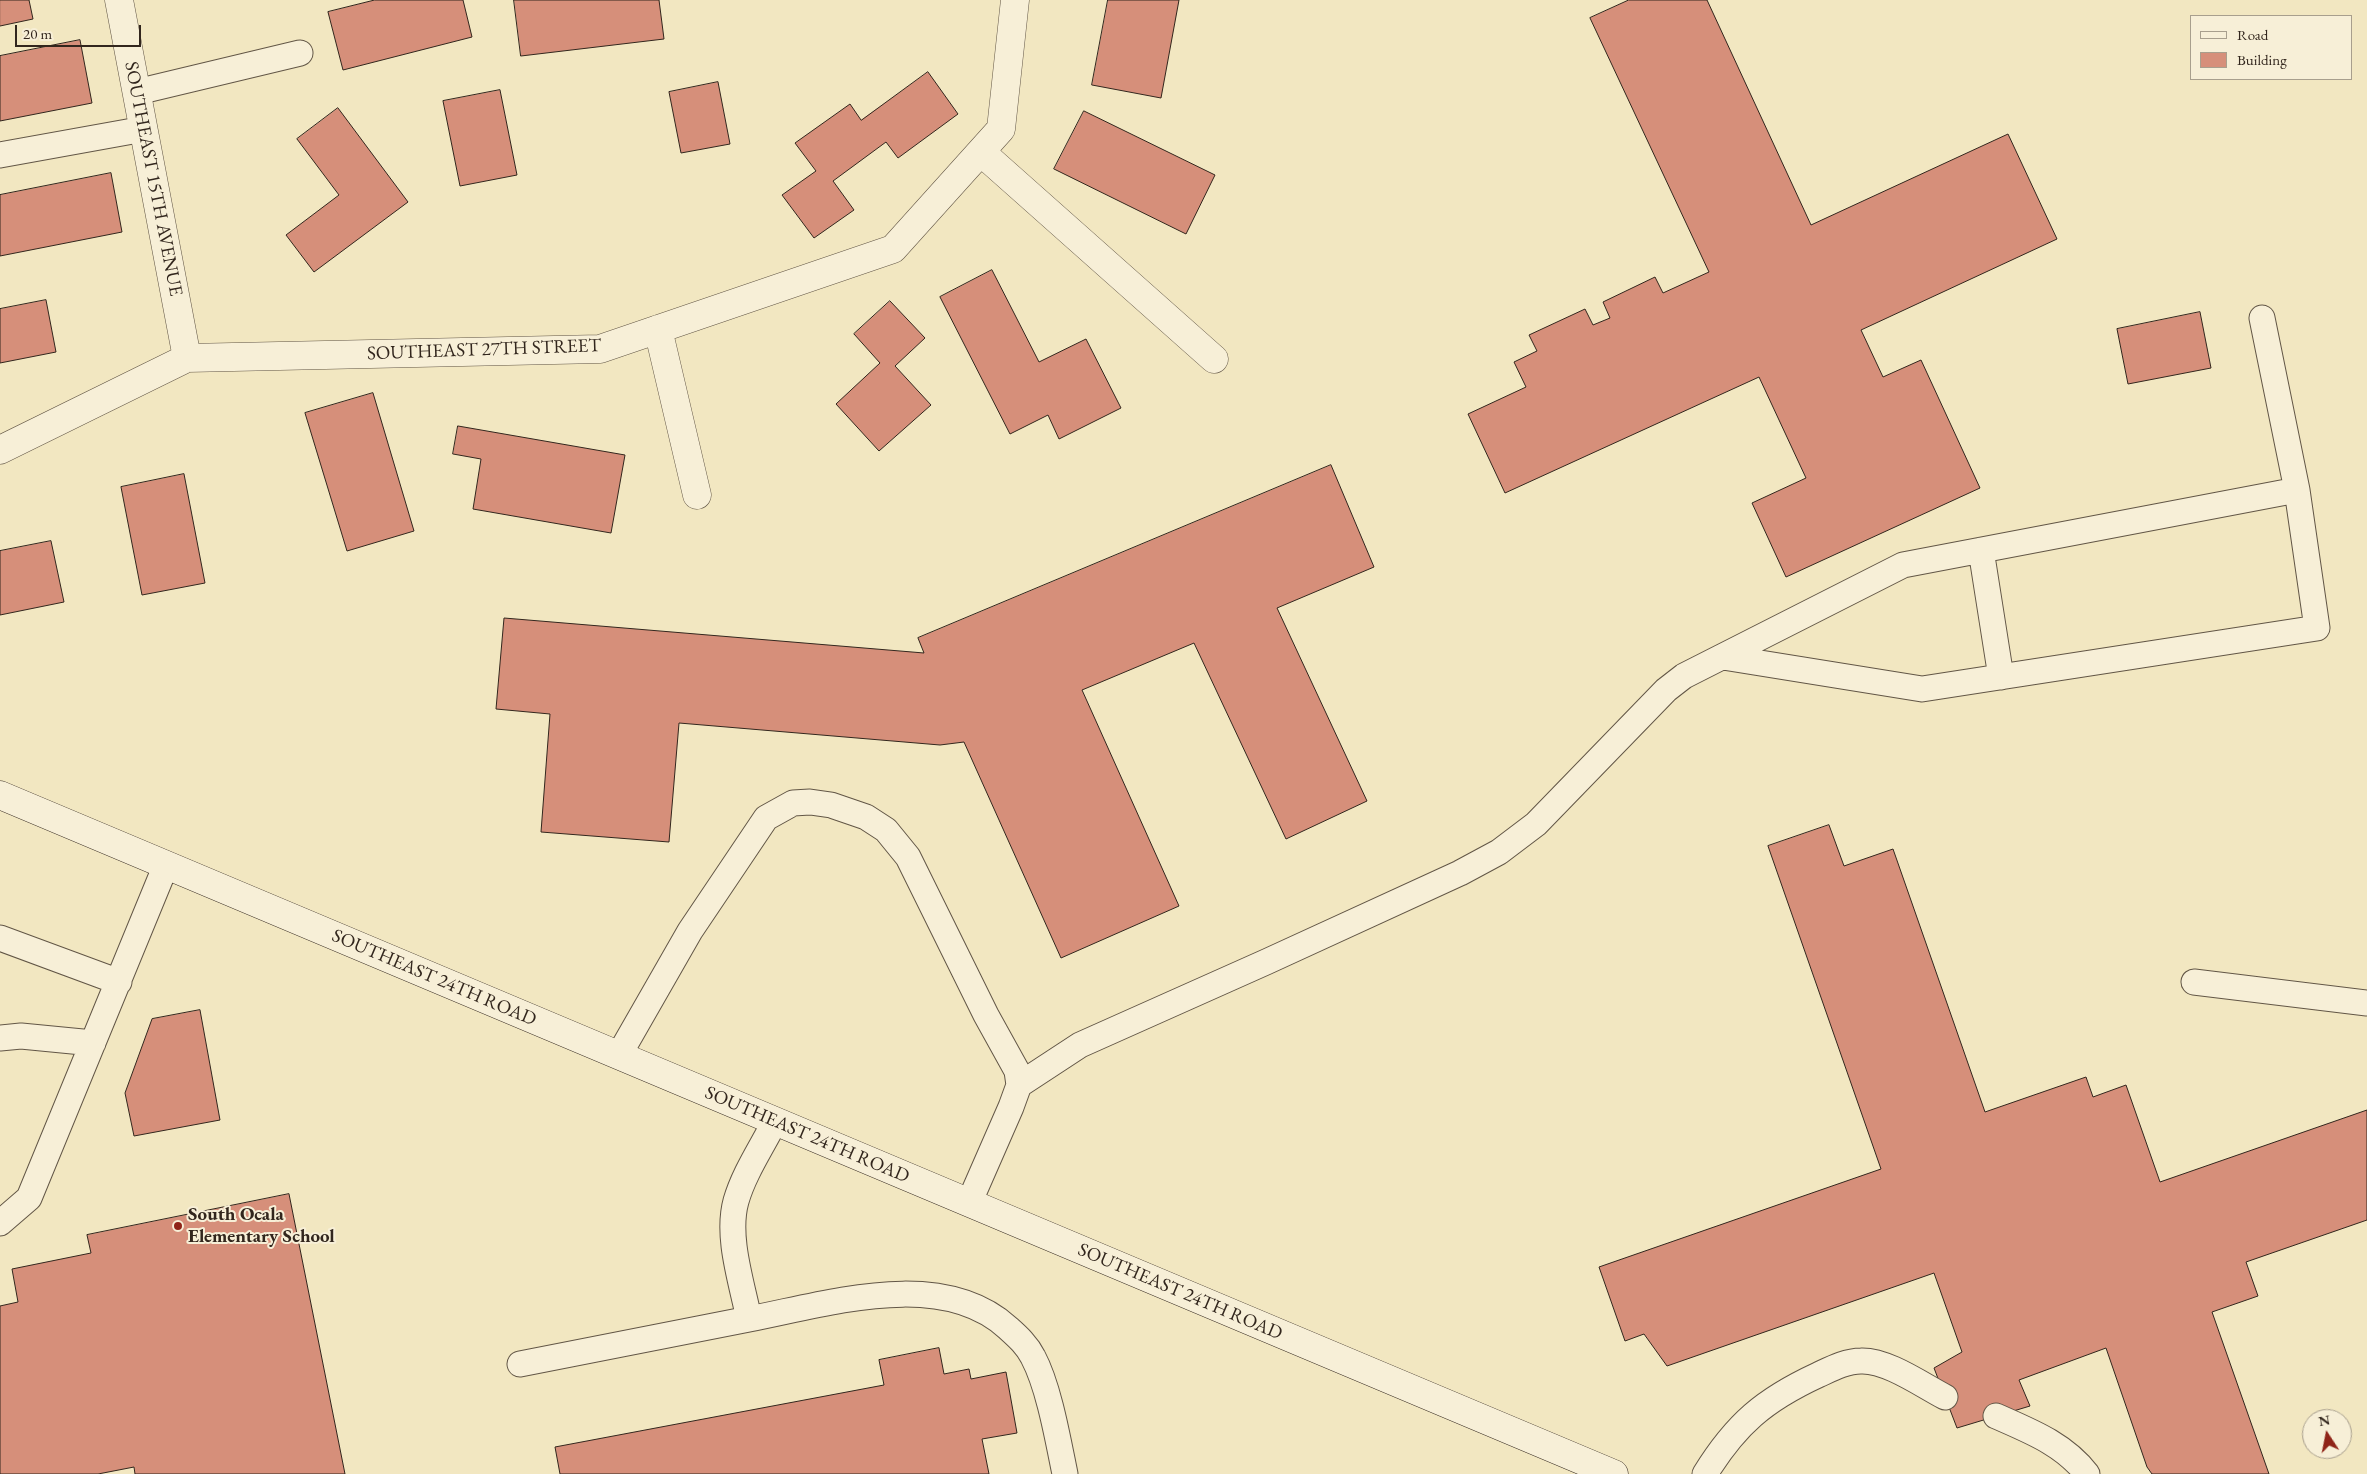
<!DOCTYPE html>
<html>
<head>
<meta charset="utf-8">
<style>
	body { margin:0 }
	#map { position:relative; width:2367px; height:1474px; overflow:hidden; background:#f2e7c1; font-family:"EB Garamond",serif }
	canvas { display:block }
	.legend { position:absolute; left:2190px; top:15px; width:162px; height:65px; box-sizing:border-box; background:#f7efd7; border:1px solid #a89f8d; margin:0; padding:6px 9px; list-style:none; font-size:15px; color:#32261d }
	.legend li { display:flex; align-items:center; gap:10px; height:25px }
	.legend b { width:25px; border:1px solid #a89f8d }
	.north { position:absolute; left:2302px; top:1409px; width:50px; height:50px; box-sizing:border-box; background:#f7efd7; border:1px solid #a89f8d; border-radius:50%; rotate:349deg; font-size:14px; font-weight:700; line-height:20px; text-align:center; color:#32261d }
	.north::after { content:''; display:block; margin:auto; width:18px; height:22px; background:#8f2418; clip-path:polygon(50% 0,100% 100%,50% 72%,0 100%) }
	.scale { position:absolute; left:15px; top:25px; width:126px; height:22px; box-sizing:border-box; border:2px solid #32261d; border-top:0; padding-left:6px; font-size:15px; line-height:18px; white-space:nowrap; color:#32261d; -webkit-text-stroke:4px #f7efd7; paint-order:stroke }
</style>
</head>
<body>
<div id="map">
<canvas width="2367" height="1474"></canvas>
<ul class="legend">
<li><b style="height:6px;background:#f7efd7"></b>Road</li>
<li><b style="height:14px;background:#d68f7a"></b>Building</li>
</ul>
<div class="north">N</div>
<div class="scale">20 m</div>
</div>
<script>
const g = document.querySelector('canvas').getContext('2d');
g.lineJoin = 'round';
function fillPath(path, color) {
  g.fillStyle = color;
  g.fill(path, 'evenodd');
}
function strokePath(path, color, width, dash) {
  g.strokeStyle = color;
  g.lineWidth = width;
  g.lineCap = dash ? 'butt' : 'round';
  g.setLineDash(dash || []);
  g.stroke(path);
}
function drawText(font, color, halo, rows, align = 'center') {
  g.font = font + ' "EB Garamond",serif';
  g.lineWidth = 4;
  g.setLineDash([]);
  g.textBaseline = 'middle';
  g.strokeStyle = halo;
  g.fillStyle = color;
  for (const [text, x, y, turn = 0] of rows) {
    g.save();
    g.translate(x, y);
    g.rotate((+turn || 0) * Math.PI / 180);
    g.textAlign = isNaN(turn) ? turn : align;
    if (halo) g.strokeText(text, 0, 0);
    g.fillText(text, 0, 0);
    g.restore();
  }
}
const building = new Path2D(`
	M0,0h29l4,19 -33,7z
	M375,0h88l9,37 -129,33 -15,-58z
	M514,0h145l5,39 -143,17z
	M1108,0h71l-18,98 -69,-13z
	M1629,0h78l104,225 197,-91 49,105 -196,91 22,47 38,-17 59,128 -194,89 -34,-74 54,-25 -47,-101 -254,116 -37,-79 58,-27 -12,-25 23,-11 -8,-16 56,-26 8,16 17,-7 -7,-16 52,-25 8,16 46,-21 -119,-254z
	M80,40l12,63 -92,18v-65z
	M928,72l30,42 -60,44 -12,-16 -53,39 21,29 -40,28 -32,-43 34,-24 -21,-28 55,-39 11,16z
	M718,82l12,62 -49,9 -12,-61z
	M500,90l17,85 -57,11 -17,-85z
	M338,108l70,94 -94,70 -28,-37 53,-40 -42,-56z
	M1084,111l131,64 -29,59 -132,-65z
	M111,173l11,59 -122,24v-61z
	M992,270l47,92 47,-23 35,69 -62,31 -11,-24 -38,19 -70,-137z
	M46,300l10,52 -56,11v-54z
	M890,301l35,37 -30,28 36,39 -52,46 -43,-47 44,-41 -26,-29z
	M2200,312l11,56 -83,16 -11,-55z
	M373,393l41,138 -67,20 -42,-138z
	M458,426l167,29 -14,78 -138,-24 8,-50 -28,-5z
	M1331,465l43,102 -97,41 90,193 -81,38 -92,-196 -112,47 97,216 -118,52 -97,-216 -24,3 -261,-22 -10,119 -128,-10 9,-118 -54,-5 8,-91 420,35 -6,-15z
	M184,474l21,109 -63,12 -21,-108z
	M51,541l13,61 -64,13v-64z
	M1829,825l15,41 49,-17 92,263 101,-35 7,20 33,-12 34,97 207,-72v110l-121,42 12,34 -46,16 57,162h-117l-5,-7 -41,-119 -87,32 11,26 -73,22 -23,-60 28,-16 -28,-79 -267,93 -23,-32 -19,7 -26,-74 282,-98 -113,-323z
	M200,1010l20,110 -86,16 -9,-43 27,-74z
	M289,1194l56,280h-210l-1,-7 -36,7h-98v-168l18,-4 -6,-33 79,-16 -4,-18z
	M939,1348l5,26 25,-5 2,10 35,-7 11,61 -35,6 7,35h-429l-5,-27 329,-62 -5,-25z`);
fillPath(building, '#d68f7a');
strokePath(building, '#32261d', 1);
const lane = new Path2D(`
	M137,92l163,-39
	M0,155l144,-26
	M2262,318l35,172
	M1981,550l20,127
	M0,938l119,44
	M2194,982l173,21
	M0,1038l21,-2 72,7
	M619,1055l71,-124 76,-113 27,-15 17,-1 21,3 35,12 20,13 22,27 78,158 31,56 2,14 -8,22 -42,96
	M1019,1085l61,-40 186,-83 194,-89 39,-21 37,-28 130,-134 18,-14 219,-111 394,-75 20,138 -395,61 -199,-32
	M775,1121c-13,26 -31,52 -39,80 -10,36 6,82 13,118 79,-15 192,-52 259,9 10,9 19,17 25,29 16,30 25,83 32,117
	M0,1223l29,-25 137,-333
	M520,1364l229,-45
	M1996,1416c34,15 68,28 91,58
	M1705,1474c31,-50 59,-74 113,-99 13,-6 28,-14 43,-14 26,-1 61,24 84,36`);
const street = new Path2D(`
	M119,0l68,358
	M981,152l233,207
	M658,329l39,166
	M0,450l187,-92 413,-9 293,-100 108,-120 14,-129`);
const secondary = new Path2D(`
	M0,795l1614,679`);
strokePath(lane, '#625646', 27);
strokePath(street, '#625646', 29);
strokePath(secondary, '#32261d', 29);
strokePath(lane, '#f7efd7', 25);
strokePath(street, '#f7efd7', 28);
strokePath(secondary, '#f7efd7', 28);
for (const [x, y, r, color] of [
	[178,1226,5,"#8f2418"]
]) {
  const dot = new Path2D();
  dot.arc(x, y, r, 0, 2 * Math.PI);
  g.fillStyle = color;
  g.fill(dot);
  strokePath(dot, '#f7efd7', 2);
}
drawText('19px', '#32261d', '#f7efd7', [
	["SOUTHEAST 15TH AVENUE",153,179,79],
	["SOUTHEAST 27TH STREET",484,350,-2],
	["SOUTHEAST 24TH ROAD",434,978,23],
	["SOUTHEAST 24TH ROAD",807,1135,23],
	["SOUTHEAST 24TH ROAD",1180,1292,23]
]);
drawText('bold 19px', '#32261d', '#f7efd7', [
	["South Ocala",188,1215],
	["Elementary School",188,1237]
], 'left');
</script>
</body>
</html>
